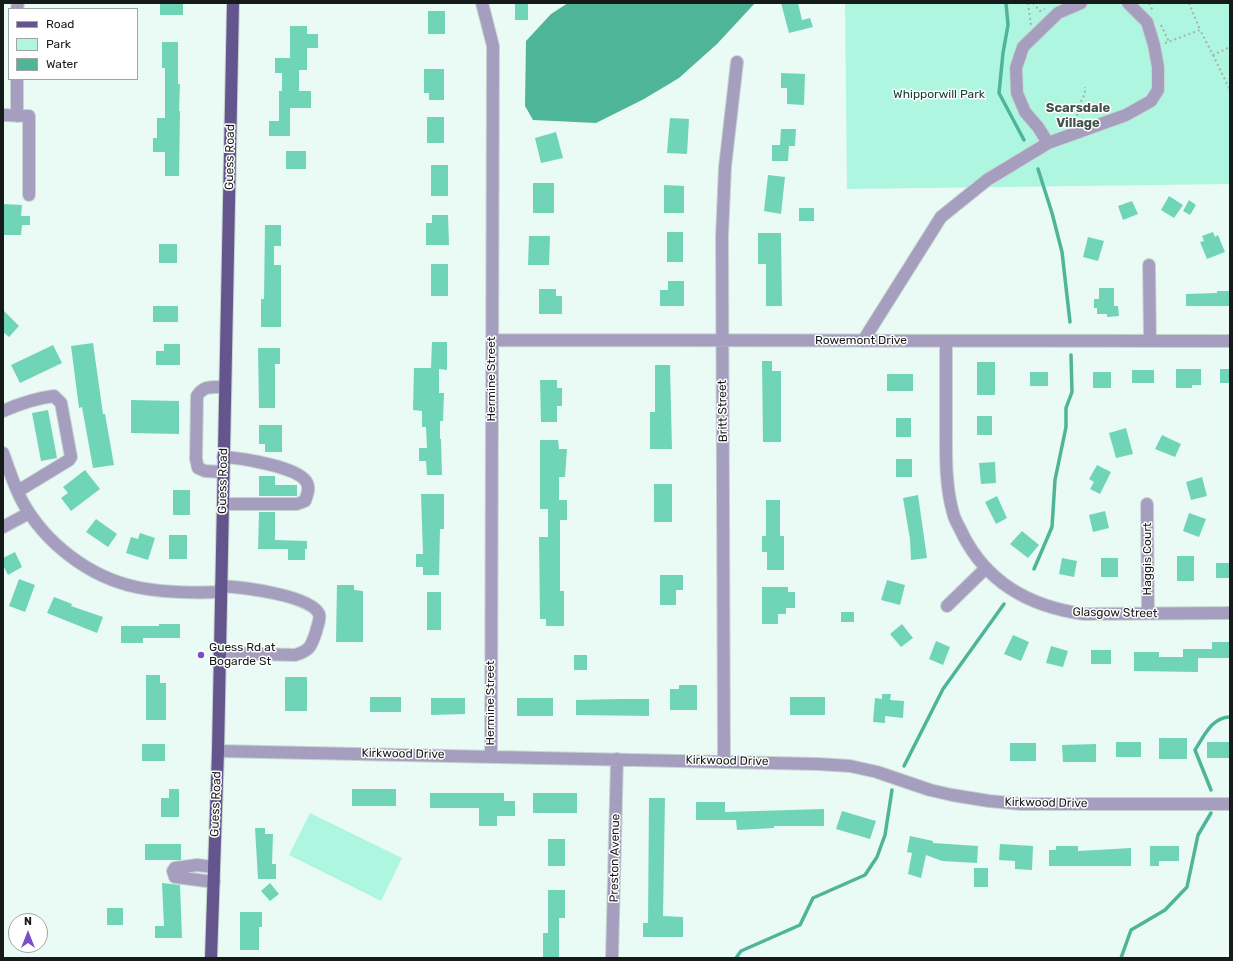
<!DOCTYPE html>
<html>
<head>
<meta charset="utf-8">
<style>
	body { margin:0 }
	#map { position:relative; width:1233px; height:961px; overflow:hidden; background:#eafaf5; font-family:Rubik,sans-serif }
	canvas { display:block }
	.frame { position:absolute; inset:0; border:4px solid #151b19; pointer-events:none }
	.legend { position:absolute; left:8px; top:8px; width:130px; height:72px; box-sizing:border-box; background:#fff; border:1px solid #a1a4a3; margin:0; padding:5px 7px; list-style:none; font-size:12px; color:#151b19 }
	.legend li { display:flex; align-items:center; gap:8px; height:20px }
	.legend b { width:20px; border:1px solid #a1a4a3 }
	.north { position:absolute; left:8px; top:913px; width:40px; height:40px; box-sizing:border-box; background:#fff; border:1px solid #a1a4a3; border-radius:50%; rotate:0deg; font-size:11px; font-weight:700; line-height:16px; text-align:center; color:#151b19 }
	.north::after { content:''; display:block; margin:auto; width:14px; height:18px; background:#794fc8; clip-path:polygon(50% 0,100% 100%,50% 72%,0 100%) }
</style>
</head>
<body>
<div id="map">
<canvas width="1233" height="961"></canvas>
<div class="frame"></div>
<ul class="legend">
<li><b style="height:5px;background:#65558d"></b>Road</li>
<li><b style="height:11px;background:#aef6df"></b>Park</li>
<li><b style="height:11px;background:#4fb599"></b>Water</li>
</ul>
<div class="north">N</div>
</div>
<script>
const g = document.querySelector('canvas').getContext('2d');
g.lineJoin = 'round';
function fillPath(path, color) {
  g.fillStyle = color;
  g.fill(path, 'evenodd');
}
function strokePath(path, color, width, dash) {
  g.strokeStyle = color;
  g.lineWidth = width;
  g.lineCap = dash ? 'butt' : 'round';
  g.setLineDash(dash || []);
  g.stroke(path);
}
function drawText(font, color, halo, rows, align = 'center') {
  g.font = font + ' Rubik,sans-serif';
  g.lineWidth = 3;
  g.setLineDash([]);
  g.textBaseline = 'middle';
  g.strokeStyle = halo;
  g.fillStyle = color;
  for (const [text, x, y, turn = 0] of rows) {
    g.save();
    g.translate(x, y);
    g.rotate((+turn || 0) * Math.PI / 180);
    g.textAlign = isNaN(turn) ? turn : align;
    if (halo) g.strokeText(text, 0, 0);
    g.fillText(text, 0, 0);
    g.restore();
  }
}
fillPath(new Path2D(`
	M845,3h385v181l-383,5z
	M310,813l92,45 -21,43 -92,-46z`), '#aef6df');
fillPath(new Path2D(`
	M568,3h187l-38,41 -38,34 -35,21 -48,24 -63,-3 -8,-14 1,-65 25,-27z`), '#4fb599');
strokePath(new Path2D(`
	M1006,3l2,22 -5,28 -4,40 25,47
	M1038,169l14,44 10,39 8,70
	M1034,569l18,-42 3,-47 11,-53v-19l6,-16 -1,-37
	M904,766l39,-77 61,-85
	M1211,790l-16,-40c9,-14 17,-33 35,-33
	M736,958l5,-7 59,-26 13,-27 52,-23 12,-18 8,-22 7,-45
	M1121,958l10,-28 34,-20 22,-23 11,-52 13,-22`), '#4fb599', 3.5);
fillPath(new Path2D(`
	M160,3h23v12h-23z
	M515,3h13v17h-13z
	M781,3h17l4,17 8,-2 3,9 -24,6z
	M428,11h17v23h-17z
	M290,26h17v8h11v14h-11v22h-8v21h12v17h-21v28h-21v-15h10v-30h3v-18h-7v-15h15z
	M162,42h16v42h2l-1,27h1l-1,65h-14v-24h-12v-14h4v-20h8v-50h-3z
	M424,69h20v31h-15v-7h-5z
	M781,73l24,1 -1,31 -17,-1v-16h-6z
	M427,117h17v26h-17z
	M670,118l19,1 -2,35 -20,-1z
	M781,129h15l-1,17h-6l-1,15h-16v-16h8z
	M556,132l7,26 -22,5 -6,-25z
	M286,151h20v18h-20z
	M431,165h17v31h-17z
	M768,175l17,2 -4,37 -17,-3z
	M533,183h21v30h-21z
	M664,185l20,1v27h-20z
	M1169,196l14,9 -9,13 -13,-8z
	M1189,200l7,5 -6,10 -7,-4z
	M1132,201l6,13 -15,6 -5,-14z
	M3,204l19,1 -1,11h9v9h-8l-1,10h-18z
	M799,208h15v13h-15z
	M432,215h16l1,30h-23v-22h6z
	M265,225h16v21h-7v19h7v62h-20v-28h3z
	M667,232h16v30h-16z
	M1213,232l2,5 3,-2 7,17 -18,7 -7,-17 4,-1 -2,-5z
	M758,233h23l1,73h-16v-42h-8z
	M529,236h21l-1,29h-21z
	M1088,237l16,4 -6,20 -15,-4z
	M159,244h18v19h-18z
	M431,264h17v32h-17z
	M668,281h16v25h-24v-16h8z
	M1099,288h15v18h4l1,10 -12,1v-3h-10v-6h-3v-9h5z
	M539,289h17v7h6v18h-23z
	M1217,291h13v15h-44v-12l31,-1z
	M153,306h25v16h-25z
	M3,310l16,16 -10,11 -6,-5z
	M432,342h15v28l-8,-1v24h5l-1,28h-3v18h1l1,36h-15l-1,-14h-7v-13h8l-1,-21h-4v-16l-9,-1 1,-42h17z
	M93,343l10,71h2l9,51 -21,3 -11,-61 -3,1 -8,-62z
	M164,344h16v21h-24v-14h8z
	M53,345l9,18 -42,20 -9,-18z
	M258,348h22v16h-5v44h-16z
	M762,361h10v10h9v71h-18z
	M977,362h18v33h-18z
	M655,365h15l2,84h-22v-37h5z
	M1176,369h25v16h-9v3h-16z
	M1220,369h10v14h-10z
	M1132,370h22v13h-22z
	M1030,372h18v14h-18z
	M1093,372h18v16h-18z
	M887,374h26v17h-26z
	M540,380h17v8h5v18h-5v16h-16z
	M131,400l48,1v33l-48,-1z
	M48,410l9,48 -16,3 -9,-48z
	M977,416h15v19h-15z
	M896,418h15v19h-15z
	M259,425h23v27h-17v-8h-6z
	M1126,428l7,26 -17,4 -7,-25z
	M1162,435l19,9 -6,13 -20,-8z
	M540,440h18l1,9h8l-2,28h-6v23h8v20h-7v71h4v35h-18v-7h-6l-1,-82h9v-28h-8z
	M896,459h16v18h-16z
	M995,462l1,21 -15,1 -2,-21z
	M1097,465l14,7 -11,22 -10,-5 4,-7 -5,-3z
	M85,470l15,19 -29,22 -10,-13 7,-5 -5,-6z
	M259,476h16v9h22v11h-38z
	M1202,477l5,19 -16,4 -5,-18z
	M654,484h18v38h-18z
	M173,490h17v25h-17z
	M421,494h23v35h-4l-1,46h-16v-8h-7v-13h7z
	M918,495l9,63 -16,2 -1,-21 -7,-41z
	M997,496l10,22 -11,6 -11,-22z
	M766,500h14v36h4v34h-17v-18h-5v-16h4z
	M1105,511l4,17 -16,4 -4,-17z
	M259,512h16v28l32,1v8h-2v11h-17v-11h-30z
	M1189,513l17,6 -7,18 -16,-6z
	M96,519l21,15 -9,13 -22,-15z
	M1022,531l17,14 -11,13 -18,-14z
	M140,533l15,5 -7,22 -22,-7 5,-16 7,2z
	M169,535h18v24h-18z
	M15,552l7,15 -14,8 -5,-10v-7z
	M1177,556h17v25h-17z
	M1062,558l15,3 -3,16 -15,-3z
	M1101,558h17v19h-17z
	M1216,563h14v15h-14z
	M660,575h23v15h-7v15h-16z
	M19,579l16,6 -10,27 -16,-6z
	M887,580l18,5 -5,20 -19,-5z
	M337,585h17v5l9,1v51h-27z
	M762,587h26v5h7v16h-9v6h-8v10h-16z
	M427,592h14v38h-14z
	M54,597l18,7 -1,2 32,11 -6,16 -50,-20z
	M841,612h13v10h-13z
	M159,624h21v14h-37v5h-22v-17h38z
	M902,624l11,14 -12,9 -11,-13z
	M1013,635l16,7 -8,19 -17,-7z
	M936,641l14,6 -7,18 -14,-6z
	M1212,642h18v16h-32v14l-64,-1v-19h25v5h24v-8h29z
	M1051,646l17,5 -5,16 -17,-4z
	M1091,650h20v14h-20z
	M574,655h13v15h-13z
	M146,675h14v8h6v37h-20z
	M285,677h22v34h-22z
	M679,685h18v25h-27v-21h9z
	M882,694h9l-1,6 14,1 -1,17 -18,-2v7l-12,-1 2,-24 7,1z
	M370,697h31v15h-31z
	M790,697h35v18h-35z
	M431,698h34v16l-34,1z
	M517,698h36v18h-36z
	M619,699h30v17l-73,-1v-15z
	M1159,738h28v21h-28z
	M1116,742h25v15h-25z
	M1207,742h23v16h-23z
	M1010,743h26v18h-26z
	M142,744h23v17h-23z
	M1096,744v18h-33l-1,-17z
	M169,789h10v28h-18v-19h8z
	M352,789h44v17h-44z
	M430,793h74v8h11v15h-18v10h-18v-18h-49z
	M533,793h44v20h-44z
	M649,798h16l-2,118 20,1v20h-40v-14h5z
	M696,802h29v10l99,-3v17h-50v2l-37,2 -1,-10h-40z
	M842,811l34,10 -6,18 -34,-10z
	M255,828h10v6h8l-1,30h4v15h-18z
	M910,836l23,5v2l45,3 -1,17 -35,-2 -16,-6 -5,23 -13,-4 4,-21 -5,-1z
	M548,839h17v27h-17z
	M145,844h36v16h-36z
	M1000,844l33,2 -1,24 -17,-1v-8l-16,-1z
	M1056,846h22v5l53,-3v18h-82v-16h7z
	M1150,846h29v15h-20v5h-9z
	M974,868h14v19h-14z
	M162,883l18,2 2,53h-27v-12h9z
	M270,883l9,11 -9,7 -9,-10z
	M548,890h17v28h-6v40h-16v-25h5z
	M107,908h16v17h-16z
	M240,912h22v15h-3v23h-19z`), '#70d5b7');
const minor = new Path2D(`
	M482,3l11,43 -2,710
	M17,9l1,-6
	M17,79v37
	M3,115l26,1v79
	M1048,143l-10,-16 -13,-15 -8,-19 -1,-25 7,-21 35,-34 23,-10
	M1149,265l1,76
	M492,340l738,1
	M863,341l78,-124 46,-37 61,-37 78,-28 25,-14 7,-11v-23l-4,-22 -7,-23 -19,-19
	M946,341c0,28 0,57 0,85 0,29 -1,58 7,87 2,8 7,15 10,22 25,49 68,72 121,79l146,-1
	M3,411c16,-7 34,-13 51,-15l7,7 10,54 -2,3 -51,31
	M3,453c6,16 11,33 19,48 23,42 67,76 114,86 28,6 56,6 85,5
	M223,472l-18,-1 -7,-3 -2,-9 1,-63c7,-11 16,-9 28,-9
	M223,504h74l8,-3c2,-6 5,-12 2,-18 -7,-16 -66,-25 -84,-26
	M1147,504l1,109
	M3,527l26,-14
	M947,606l39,-38
	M219,653l76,2c16,-5 16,-9 21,-23 1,-6 5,-13 3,-18 -8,-19 -79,-27 -98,-28
	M218,751l600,13 32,2 27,6 53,18 22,5 37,6 32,3h209
	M724,761l-2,-525 3,-69 12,-105
	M214,882l-39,-5 -2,-6 2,-3 22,-3 17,2
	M612,958l5,-199`);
const major = new Path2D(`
	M211,958l7,-207 15,-748`);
strokePath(minor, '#c8d6d2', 14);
strokePath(major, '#c8d6d2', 14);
strokePath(new Path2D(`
	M1028,3l3,22
	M1033,3l7,8 5,-2
	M1149,3l4,8
	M1189,3l11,27
	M1161,25l8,17
	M1165,43l35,-13 13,25 17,-8
	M1213,55l17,35
	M1078,121c-4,-19 8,-19 7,-34`), '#a5b2ae', 2, [2, 3]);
strokePath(minor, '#a69ebf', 12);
strokePath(major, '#65558d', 12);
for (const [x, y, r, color] of [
	[201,655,4,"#794fc8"]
]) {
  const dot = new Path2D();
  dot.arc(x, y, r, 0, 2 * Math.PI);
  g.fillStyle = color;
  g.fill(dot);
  strokePath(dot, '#fff', 1.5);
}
drawText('12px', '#144235', '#fff', [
	["Whipporwill Park",939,95]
]);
drawText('12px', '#151b19', '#fff', [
	["Guess Road",230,157,-89],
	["Rowemont Drive",861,341],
	["Hermine Street",492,379,-90],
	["Britt Street",723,411,-91],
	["Guess Road",223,481,-89],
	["Haggis Court",1148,559,-90],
	["Glasgow Street",1115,613,1],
	["Hermine Street",491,703,-90],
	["Kirkwood Drive",403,754,1],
	["Kirkwood Drive",727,761,1],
	["Kirkwood Drive",1046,803,1],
	["Guess Road",216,804,-88],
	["Preston Avenue",615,858,-89]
]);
drawText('12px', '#151b19', '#fff', [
	["Guess Rd at",209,648],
	["Bogarde St",209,662]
], 'left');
drawText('bold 13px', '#44524d', '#fff', [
	["Scarsdale",1078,108],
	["Village",1078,123]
]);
</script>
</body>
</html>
